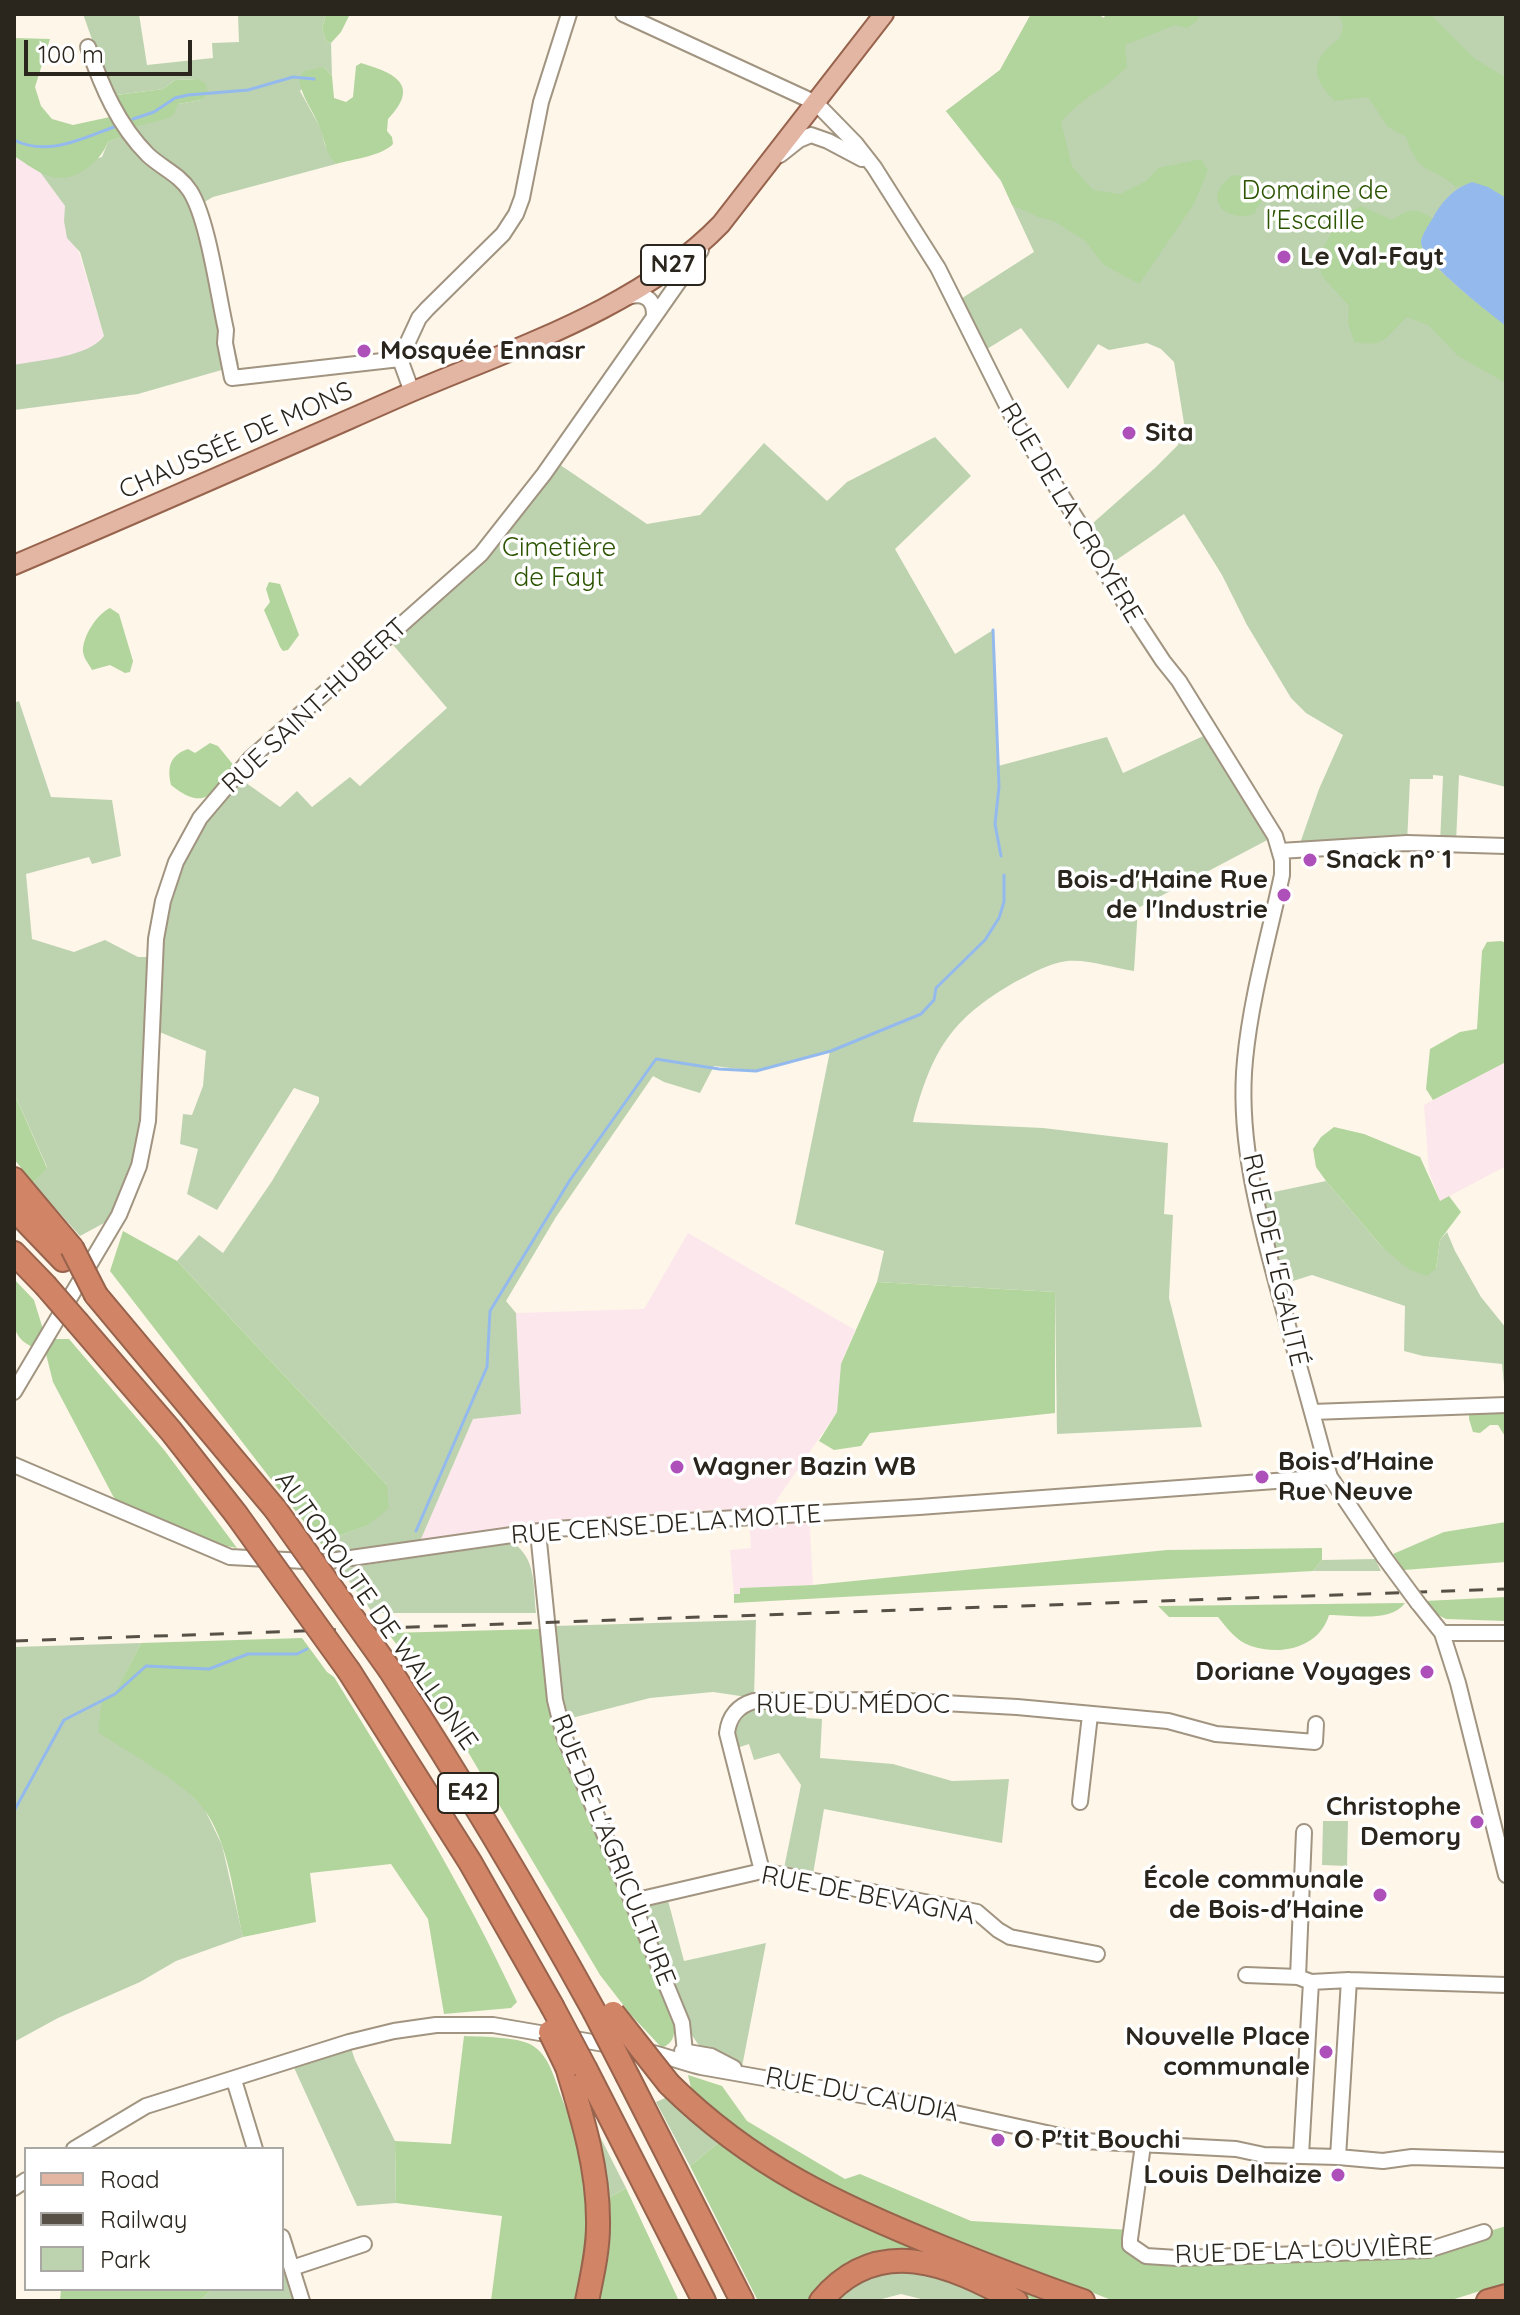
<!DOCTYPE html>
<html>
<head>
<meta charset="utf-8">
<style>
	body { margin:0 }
	#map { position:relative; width:1520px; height:2315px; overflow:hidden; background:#fef6e9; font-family:Quicksand,sans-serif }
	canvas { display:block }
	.frame { position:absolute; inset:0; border:16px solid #2a251d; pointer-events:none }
	.legend { position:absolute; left:24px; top:2147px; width:260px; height:144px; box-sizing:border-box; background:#fff; border:2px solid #aaa8a5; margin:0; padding:10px 14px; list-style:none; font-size:24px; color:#2a251d }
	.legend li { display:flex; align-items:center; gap:16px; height:40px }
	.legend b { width:40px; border:2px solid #aaa8a5 }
	.scale { position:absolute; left:24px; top:40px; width:168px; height:36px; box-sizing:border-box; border:4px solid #2a251d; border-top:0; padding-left:10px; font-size:24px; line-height:28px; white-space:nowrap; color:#2a251d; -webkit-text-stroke:6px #fff; paint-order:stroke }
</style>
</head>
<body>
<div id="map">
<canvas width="1520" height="2315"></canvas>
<div class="frame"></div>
<ul class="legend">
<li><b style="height:10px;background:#e3b5a3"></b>Road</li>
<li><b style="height:10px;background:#565047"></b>Railway</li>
<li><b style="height:22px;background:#bdd3b0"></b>Park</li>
</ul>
<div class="scale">100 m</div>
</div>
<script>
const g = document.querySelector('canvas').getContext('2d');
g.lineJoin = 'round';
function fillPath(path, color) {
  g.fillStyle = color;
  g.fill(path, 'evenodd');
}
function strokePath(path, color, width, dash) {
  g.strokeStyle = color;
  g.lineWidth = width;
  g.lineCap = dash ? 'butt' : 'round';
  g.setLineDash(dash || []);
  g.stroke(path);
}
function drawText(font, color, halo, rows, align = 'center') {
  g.font = font + ' Quicksand,sans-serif';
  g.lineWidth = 7;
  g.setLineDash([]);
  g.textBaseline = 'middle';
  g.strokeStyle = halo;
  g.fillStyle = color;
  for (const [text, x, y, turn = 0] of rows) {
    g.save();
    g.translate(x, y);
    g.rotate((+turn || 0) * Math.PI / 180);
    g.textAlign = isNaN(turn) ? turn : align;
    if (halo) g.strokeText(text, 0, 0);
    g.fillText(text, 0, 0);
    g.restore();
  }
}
fillPath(new Path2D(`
	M14,156l26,16 25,34 39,130 34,58 -124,16z
	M1506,1062v104l-66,35 -11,-29 -5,-67z
	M688,1233l167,97 -14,34 -4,48 -61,89 2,15 31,-2 4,71 -73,3v6h-6l-4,-44 21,-2 -2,-29 -331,27 55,-127 48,-5 -5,-101 128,-4z`), '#fce7ec');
fillPath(new Path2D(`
	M83,14h56l8,51 66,-7 -1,-15 27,-1 -1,-28h88l-4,15 4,12 5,2 1,33 -8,-9 -24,24 21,38 4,16 11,19 -123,33 -12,7 38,161 -101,29 -124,16v-45c25,-5 75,-8 90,-29l-24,-84 -13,-14 -3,-17 1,-15 -25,-34 5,1 57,-16 6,-15 23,-10 -2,-4 49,-24 23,-4 -3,-21 -23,1 -12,9 -54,7v-9z
	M1031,14h66l7,4 2,-4h400v773l-47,-12 -3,68h-16l3,-67 -10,-1v4h-23l-3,64 -109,6 21,-60 24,-54 -37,-22 -15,-15 -44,-73 -25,-50 -38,-61 -78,53 -22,-36 71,-63 23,-23 6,-22 -10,-61 -13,-13 -14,-6 -38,7 -11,-6 -30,45 -47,-61 -42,26 -23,-52 78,-50 -33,-71 -55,-70 54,-41z
	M935,437l36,39 -76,73 60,105 38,-24 5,136 109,-29 16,36 89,-41 63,104 -137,72 -4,63c-21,-3 -46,-12 -67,-10 -18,2 -36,13 -52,21 -64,37 -83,68 -102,140l130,6 125,15 -4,71 9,1 -4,83 33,129 -145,7 -2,-142 -178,-10 7,-31 -89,-27 35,-173 -74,20 -42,-5 -14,27 -36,-11 -11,-6 -97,141 -50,84 10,12 5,101 -48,5 -55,127 -90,7 13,-18 26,-10 20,-40 -210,-224 22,-26 24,18 49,-72 47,-79v-5l-25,-9 -77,122 -30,-16 11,-45 -18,-5 3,-30 9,1 11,-29 3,-35 -54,-22 -4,92 -29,94 -39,21 -47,-53 14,-16 -33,-74v-390l5,-2 32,96 61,3 9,56 -29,8 -3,-7 -63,17 6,65 42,13 31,-12 33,17h17l16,-82 64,-100 45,32 17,-16 15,16 38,-30 10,9 87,-78 -59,-69 76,-68 89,-111 94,64 53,-9 64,-72 63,58 20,-19z
	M1326,1181l57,67 53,21 4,-29 7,-8 8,19 26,46 25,31v77l-4,-41 -79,-8 -19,-5 1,-45 -93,-31 -35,11 -22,-90z
	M512,1542c25,17 21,43 24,71h-163l-33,-44z
	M1375,1559l6,12h-68l9,-11z
	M756,1620l-2,78 -41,-6 -63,6 -90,23 -6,-95z
	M141,1643l-26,51 73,98 16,16 18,37 21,92 -67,24 -36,21 -82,36 -44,24v-395z
	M806,1701v17l16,1 -2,39 73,6 59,17 57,-2 -7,64 -178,-34 -11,65 -29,-6 17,-83 -22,-32 -25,7 -5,-16 -18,6 -3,-28 14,-16z
	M1323,1821h25l-1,45 -25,-1z
	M666,1893l18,68 82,-18 -25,129 -41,-25 -13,-19 -54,-127z
	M349,2042l6,18 40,81 1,62 -39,3 -66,-145z
	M672,2095l50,45 -32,26 -34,-64z
	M583,2103l43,85 -19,11z
	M282,2237l20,64h-103l14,-12h69z
	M924,2270l79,31h-74l-28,-7 -27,7h-44l31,-27z`), '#bdd3b0');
fillPath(new Path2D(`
	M326,14h24l-9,18 -10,11 -5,-2 -4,-12z
	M1031,14h66l7,4 2,-4h94l-3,7 -10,7 -12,-3 -50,20 2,22c-20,21 -47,32 -66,55l11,44 21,24 27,4 26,-13 12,-13 43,-9 7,11 -14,34 -55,80 -35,-19 -19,-24 -31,-20 -16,-4 -26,-12 -11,-25 -55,-69 54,-41z
	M1339,14h91l44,44 32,20v120c-18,-11 -29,-17 -50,-11 -27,-24 -36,-9 -50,-50l-18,-10 -20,-30 -33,4c-26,-25 -24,-42 5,-63l3,-12z
	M14,38l36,1 -15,48 6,19 11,13 21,6 46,-10 -10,-19 54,-7 12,-9 23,-1 8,5 2,9 -7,7 -23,4 -4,10 -5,4 -39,10 2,4 -24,10c-7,18 -27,36 -48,36 -16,0 -33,-14 -46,-22z
	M361,63c34,10 60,22 27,56l-1,12 5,6 1,7c-11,12 -40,15 -57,20 -10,-10 -11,-23 -16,-36 -7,-18 -19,-31 -21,-50l5,-7 20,-4 8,9 2,22 12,4 7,-5 3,-31z
	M1232,175c17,2 28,0 34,18l-12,21c-13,5 -36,1 -37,-17 0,-9 10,-17 15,-22z
	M1361,206l31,14c16,-11 24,-13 41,-1 -4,7 -11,15 -12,23 -1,21 68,70 85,84v57l-48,-27 -30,-31 -21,-8c-22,20 -20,31 -53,25l-6,-19 1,-17 -28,-31 -1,-21 11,-21 12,-18z
	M269,582l11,2 19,51 -11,15 -5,1 -3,-4 -16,-37 6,-8 -4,-13z
	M110,608l9,6 14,47 -3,11 -5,1 -15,-8 -18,5c-3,-6 -8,-11 -9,-18 -1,-15 14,-38 27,-44z
	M210,743l8,3 17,21c-22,27 -31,45 -64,18 -4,-18 -1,-30 17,-36l7,4z
	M1501,941l5,2v119l-73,38 -7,-11 4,-40 30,-17 17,-3 5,-78 5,-9z
	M14,1093l33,75 -14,15 -19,-24z
	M1334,1127l30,7 56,23 20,44 9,-5 12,16 -21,28 -4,29 -9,7 -17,-6 -27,-22 -57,-67 -10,-14 -3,-18 8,-12z
	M123,1231l54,30 210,224 2,23 -21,17 -27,10 -13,18 -218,-282z
	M14,1279l20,21 12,39h23l96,112 72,97 -58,-11 -53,-24 -13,-17 -60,-114 -8,-32c-8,1 -11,-2 -18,-6 -21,-12 -13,-44 -13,-65z
	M877,1282l178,10v121l-185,20 -9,13 -27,4 -15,-9 18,-29 4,-48z
	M1506,1405v33l-8,-13h-8l-10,8 -7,-1 -4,-13v-13z
	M1506,1522v40l-102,8 -11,-16 51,-22z
	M1322,1548v12l-9,11 -579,32v-9h6v-6l73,-3 354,-35z
	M1506,1597v24l-60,-2 -12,-6 -9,-12z
	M1405,1603c-14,20 -54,12 -76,12 -10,33 -48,41 -78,31 -15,-5 -24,-18 -33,-29h-49l-11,-11z
	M540,1629l9,81 9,32 116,283c1,11 -1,18 -12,23l-31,-33 -31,-40 -132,-223 -53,-79v-4l-27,-36z
	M302,1638l25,34 7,5c65,105 131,212 183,325l-6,6 -67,6 -16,-95 -37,-55 -81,9 6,49 -73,15c-10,-42 -14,-95 -40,-129 -19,-25 -77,-57 -105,-76l4,-32 13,-7 26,-50z
	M464,2036c17,1 59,0 72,12 14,11 19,32 25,48 30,75 32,127 16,205h-86l11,-85 -106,-13 -1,-62 56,3z
	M688,2075l34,11 25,35 98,58 15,-5 111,47 160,9 9,23 288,-3 78,-24v57l-58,18h-334l-235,-91 -65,-30 -42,-25 -62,-47 -19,-20z
	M722,2140l345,161h-32l-47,-24 -114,-22 -22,7 -19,14 -19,25h-56l-68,-135z
	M626,2188l53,113h-85l13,-102z
	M61,2289h152l-14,12h-139z`), '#b2d49d');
fillPath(new Path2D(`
	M1472,182l16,5 18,11v128c-16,-13 -85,-65 -85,-84 1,-9 10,-20 14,-28 10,-16 20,-26 37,-32z`), '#94baed');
strokePath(new Path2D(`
	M133,119l21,-7 21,-14 13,-3 60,-5 45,-13 21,2
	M14,140c36,18 72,-4 106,-15
	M993,630l6,157 -4,37 6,32
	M416,1531l71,-164 3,-56 80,-131 86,-121 63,10 37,2 75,-20 90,-37 13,-14 2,-12 49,-48 14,-22 5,-16v-27
	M14,1811l50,-91 51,-26 31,-28 63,3 39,-15h49l10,-5`), '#94baed', 3);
const minor = new Path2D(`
	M623,14l193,89 40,41 18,23 64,101 76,152 70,111 29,54 50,76 16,20 96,155 7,24v15c-13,61 -31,122 -37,185 -7,71 10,142 28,210 17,65 36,130 53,194l4,13 54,80
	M88,47c14,40 30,78 60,108 14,13 32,20 42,36 18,28 28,104 36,139l-1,13 7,35 168,-19
	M780,155l19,-15 12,-5 17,6 34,18
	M625,298c16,-6 29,-2 29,17
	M412,392l-12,-33 19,-41 8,-9 76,-75 13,-20 6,-16 19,-96 28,-88
	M1280,851l127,-8 99,3
	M14,1392l105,-177 20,-49 9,-45 8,-182 7,-38 13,-39 24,-44 50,-59 231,-205 63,-80 157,-224
	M1312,1412l194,-7
	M14,1465l216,92 93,5 231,-33 365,-22 411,-30
	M538,1532l17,168 9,36 118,287 3,29 15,14
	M1418,1603l24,30 16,50 48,192
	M1442,1633h64
	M1080,1802l10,-87
	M762,1871l-35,-138c2,-16 10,-27 27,-32l134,-1 129,7 151,14 48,13 99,8 1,-18
	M633,1901l129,-30 215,41 21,18 12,7 87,17
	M1246,1975l52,2 13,5 38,-2 157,5
	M1298,1977l6,-145
	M640,2050c22,4 40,12 61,17l222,39 160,35 153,8 28,6 74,2 45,4 29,-4 94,3
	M682,2051l29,5 23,12
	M234,2080l21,69
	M1143,2145l-13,94v6l16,11 31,2 251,-8 56,-18
	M74,2149l72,-43 203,-64 45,-11 42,-6h57l123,21
	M1301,2155l10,-173
	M1338,2157l11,-177
	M14,2188l12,-8
	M282,2237l20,64
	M292,2268l72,-24`);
const major = new Path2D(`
	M14,565c132,-56 263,-114 395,-172 105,-45 231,-85 312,-169l163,-210`);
const highway = new Path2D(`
	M14,1179l58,69
	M14,1209l49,51
	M14,1253l31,32
	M96,1295l180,215
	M78,1323l93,108 65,83
	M390,1670c72,111 140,225 204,341
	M349,1671l121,191 82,144
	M567,2067c16,52 32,104 31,159 0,25 -6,50 -11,75
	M586,2070l118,231
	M628,2077l114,224
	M669,2084c83,82 170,122 277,165 45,18 91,36 137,52
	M821,2301c57,-68 129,-37 195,0
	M1488,2301l18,-5`);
strokePath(minor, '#a19481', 18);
strokePath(major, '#97634c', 22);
strokePath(highway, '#97634c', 26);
strokePath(minor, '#fff', 14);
strokePath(major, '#e3b5a3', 18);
strokePath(highway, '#d18466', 22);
strokePath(new Path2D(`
	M14,1641l1492,-52`), '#565047', 3, [14, 14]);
const minorBridge = new Path2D(`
	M1384,1557l34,46`);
const highwayBridge = new Path2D(`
	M72,1248l24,47
	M45,1285l33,38
	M276,1510l114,160
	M236,1514l113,157
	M552,2006l34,64
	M594,2011l34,66
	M613,2013l56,71
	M550,2032l17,35`);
strokePath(minorBridge, '#a19481', 18, []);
strokePath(highwayBridge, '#97634c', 26, []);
strokePath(minorBridge, '#fff', 14);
strokePath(highwayBridge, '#d18466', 22);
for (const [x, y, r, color] of [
	[1284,257,8,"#ae50ba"],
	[364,351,8,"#ae50ba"],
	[1129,433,8,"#ae50ba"],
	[1310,860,8,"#ae50ba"],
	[1284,895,8,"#ae50ba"],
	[677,1467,8,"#ae50ba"],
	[1262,1477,8,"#ae50ba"],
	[1427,1672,8,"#ae50ba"],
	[1477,1822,8,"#ae50ba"],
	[1380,1895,8,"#ae50ba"],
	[1326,2052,8,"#ae50ba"],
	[998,2140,8,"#ae50ba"],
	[1338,2175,8,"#ae50ba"]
]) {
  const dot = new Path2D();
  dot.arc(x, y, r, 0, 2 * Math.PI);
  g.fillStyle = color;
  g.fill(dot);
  strokePath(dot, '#fff', 3);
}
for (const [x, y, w] of [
	[673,265,64],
	[468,1793,60]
]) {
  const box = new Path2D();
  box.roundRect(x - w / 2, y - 20, w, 40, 6);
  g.fillStyle = '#fff';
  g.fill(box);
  strokePath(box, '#2a251d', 2);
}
drawText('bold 24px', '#2a251d', null, [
	["N27",673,265],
	["E42",468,1793]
]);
drawText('26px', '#2c5401', '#fff', [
	["Domaine de",1315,191],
	["l'Escaille",1315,221],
	["Cimetière",559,548],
	["de Fayt",559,578]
]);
drawText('bold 26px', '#2a251d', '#fff', [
	["Le Val-Fayt",1300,257],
	["Mosquée Ennasr",380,351],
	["Sita",1145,433],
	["Snack n° 1",1326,860],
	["Bois-d'Haine Rue",1268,880,"right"],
	["de l'Industrie",1268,910,"right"],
	["Bois-d'Haine",1278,1462],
	["Rue Neuve",1278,1492],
	["Wagner Bazin WB",693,1467],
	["Doriane Voyages",1411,1672,"right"],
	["Christophe",1461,1807,"right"],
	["Demory",1461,1837,"right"],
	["École communale",1364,1880,"right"],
	["de Bois-d'Haine",1364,1910,"right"],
	["Nouvelle Place",1310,2037,"right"],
	["communale",1310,2067,"right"],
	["O P'tit Bouchi",1014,2140],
	["Louis Delhaize",1322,2175,"right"]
], 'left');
drawText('26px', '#2a251d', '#fff', [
	["CHAUSSÉE DE MONS",236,441,-24],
	["RUE DE LA CROYÈRE",1071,513,59],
	["RUE SAINT-HUBERT",315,706,-43],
	["RUE DE L'EGALITÉ",1275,1260,77],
	["RUE CENSE DE LA MOTTE",666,1525,-4],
	["AUTOROUTE DE WALLONIE",376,1611,55],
	["RUE DU MÉDOC",853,1705],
	["RUE DE L'AGRICULTURE",613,1850,68],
	["RUE DE BEVAGNA",868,1896,11],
	["RUE DU CAUDIA",862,2095,11],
	["RUE DE LA LOUVIÈRE",1304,2251,-2]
]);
</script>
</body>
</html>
